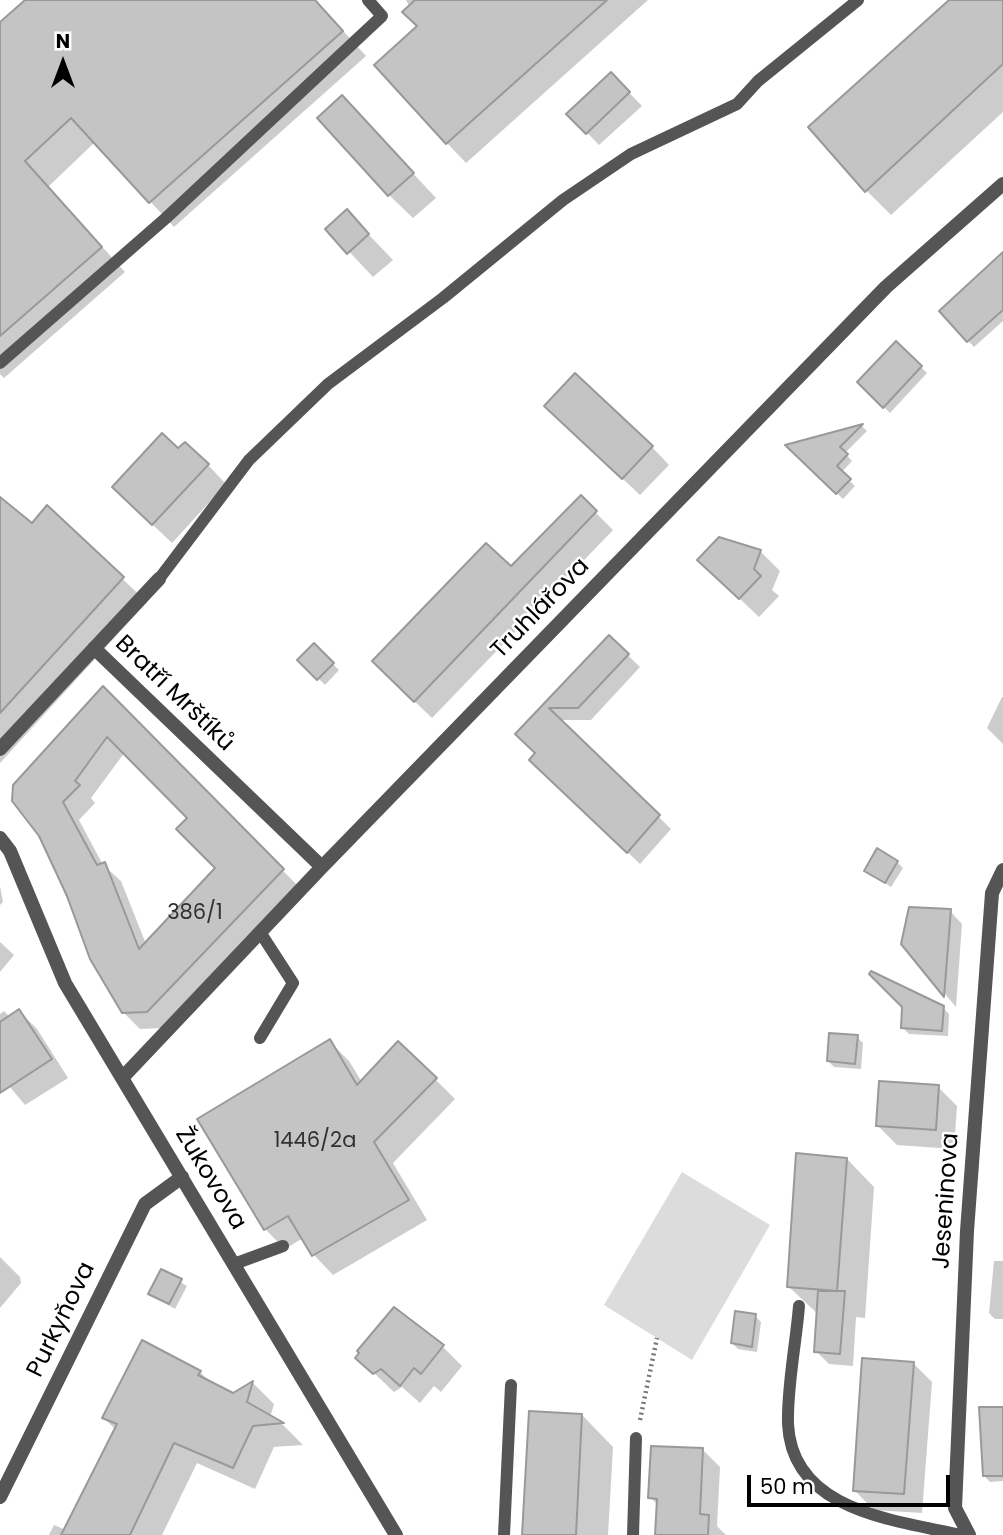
<!DOCTYPE html>
<html>
<head>
<meta charset="utf-8">
<style>
	body { margin:0 }
	#map { position:relative; width:1003px; height:1535px; overflow:hidden; background:#fff; font-family:Poppins,sans-serif }
	canvas { display:block }
	.north { position:absolute; left:28px; top:28px; width:70px; height:70px; -webkit-text-stroke:5px #fff; paint-order:stroke; rotate:0deg; font-size:19px; font-weight:700; line-height:28px; text-align:center; color:#000 }
	.north::after { content:''; display:block; margin:auto; width:24px; height:32px; background:#000; clip-path:polygon(50% 0,100% 100%,50% 72%,0 100%) }
	.scale { position:absolute; left:747px; top:1475px; width:203px; height:32px; box-sizing:border-box; border:4px solid #000; border-top:0; padding-left:9px; font-size:21px; line-height:24px; white-space:nowrap; color:#000; -webkit-text-stroke:5px #fff; paint-order:stroke }
</style>
</head>
<body>
<div id="map">
<canvas width="1003" height="1535"></canvas>
<div class="north">N</div>
<div class="scale">50 m</div>
</div>
<script>
const g = document.querySelector('canvas').getContext('2d');
g.lineJoin = 'round';
function fillPath(path, color) {
  g.fillStyle = color;
  g.fill(path, 'evenodd');
}
function strokePath(path, color, width, dash) {
  g.strokeStyle = color;
  g.lineWidth = width;
  g.lineCap = dash ? 'butt' : 'round';
  g.setLineDash(dash || []);
  g.stroke(path);
}
function drawText(font, color, halo, rows, align = 'center') {
  g.font = font + ' Poppins,sans-serif';
  g.lineWidth = 5;
  g.setLineDash([]);
  g.textBaseline = 'middle';
  g.strokeStyle = halo;
  g.fillStyle = color;
  for (const [text, x, y, turn = 0] of rows) {
    g.save();
    g.translate(x, y);
    g.rotate((+turn || 0) * Math.PI / 180);
    g.textAlign = isNaN(turn) ? turn : align;
    if (halo) g.strokeText(text, 0, 0);
    g.fillText(text, 0, 0);
    g.restore();
  }
}
fillPath(new Path2D(`
	M682,1172l88,53 -78,135 -88,-55z`), '#dcdcdc');
fillPath(new Path2D(`
	M27,0h288l51,56 -192,171 -79,-85 -47,45 77,85 -121,106 -4,-4v-349z
	M406,0h242l-182,163 -19,-20 -28,-117z
	M952,0h51v112l-112,103 -25,-25z
	M611,74l31,32 -43,39 -30,-31z
	M342,97l94,101 -23,20 -24,-23z
	M347,212l46,48 -20,17 -45,-48z
	M1003,261v60l-29,26 -33,-35z
	M896,343l31,30 -37,40 -31,-31z
	M564,424l88,23 17,18 -29,30z
	M862,426l5,5 -22,22 7,8 -11,12 14,13 -12,13 -55,-53z
	M178,451l30,14 18,19 -54,59 -39,-37z
	M581,498l32,32 -181,188 -41,-39 120,-111z
	M0,499l32,27 15,-18 100,94 -147,161z
	M720,539l41,13 19,19 -8,19 7,6 -20,21 -40,-38z
	M609,637l31,30 -49,53h-32l112,109 -31,35 -96,-92 -7,-19 -19,-19z
	M314,645l25,25 -14,15 -25,-25z
	M103,688l196,199 -135,141 -24,1 -17,-17 -32,-55 -50,-121zM125,752l65,66 28,50 -72,76 -25,-63 -18,-16 -24,-45 16,-17 -4,-5z
	M1002,697h1v47l-16,-16z
	M897,862l6,6 -12,19 -25,-17z
	M0,886l3,16 -3,3z
	M950,911l12,13 -6,83 -53,-63z
	M0,942l14,13 -14,17z
	M943,1008l6,6 -1,22 -39,-2 -6,-6z
	M4,1011l6,6 9,-6 18,18 31,49 -43,27 -25,-30v-61z
	M857,1037l6,6 -2,26 -27,-2 -6,-6z
	M329,1041l20,20 13,21 73,-3 20,20 -62,64 34,57 -94,55 -19,-20 -11,-17 -18,11 -20,-20z
	M938,1087l19,19 -3,43 -57,-4 -19,-19z
	M847,1159l27,28 -9,131 -9,-1 -3,49 -24,-2 -13,-13 3,-36 -30,-28z
	M0,1257l20,20 1,6 -21,25z
	M994,1261h9v58h-8l-6,-6z
	M161,1271l26,15 -12,23 -25,-15z
	M394,1309l49,38 19,19 -21,26 -7,-6 -14,17 -18,-16 -8,5 -37,-35z
	M755,1316l6,6 -4,30 -19,-3 -6,-6z
	M913,1363l19,19 -10,131 -48,-3 -19,-19z
	M200,1372l12,12 21,11 20,-12 21,21 -4,14 13,7 20,20 -29,2 -19,42 -58,-26 -35,72h-113l5,-10 12,5 50,-100 -12,-12z
	M1003,1408v73l-13,1 -6,-6z
	M582,1415l31,32 -5,88h-84z
	M702,1449l18,18 -3,59 9,9h-69l1,-30 -8,-8z`), '#0003');
const building = new Path2D(`
	M25,0h290l28,31 -194,172 -78,-85 -46,43 77,86 -102,89v-314z
	M415,0h192l-161,144 -72,-79 43,-39 -15,-14z
	M949,0h54v64l-138,128 -57,-65z
	M611,72l19,20 -44,42 -20,-20z
	M342,95l72,78 -26,23 -71,-78z
	M347,209l22,25 -22,20 -22,-25z
	M1003,252v58l-36,32 -28,-31z
	M896,341l26,25 -39,42 -26,-26z
	M575,373l78,73 -31,33 -78,-73z
	M863,424l-23,23 8,7 -11,12 14,13 -15,15 -51,-49z
	M162,433l16,15 7,-6 24,22 -57,61 -40,-38z
	M581,495l16,16 -183,191 -42,-41 114,-118 25,23z
	M0,497l32,26 15,-18 77,72 -124,136z
	M719,537l42,13 -7,19 7,7 -22,23 -42,-39z
	M609,635l20,19 -51,54h-29l111,107 -33,38 -98,-93 6,-7 -20,-19z
	M314,643l20,20 -17,17 -20,-20z
	M103,686l181,183 -137,143 -25,1 -32,-54 -23,-63 -28,-60 -27,-35 1,-16zM107,737l80,81 -11,11 39,39 -76,81 -34,-87 -8,3 -34,-63 17,-17 -5,-4z
	M877,848l21,13 -13,22 -21,-12z
	M909,907l42,2 -7,88 -43,-53z
	M871,971l73,35 -2,25 -41,-3 1,-21 -33,-33z
	M19,1009l33,50 -52,34v-71z
	M829,1033l29,2 -3,29 -28,-3z
	M330,1039l27,46 41,-44 39,37 -63,64 35,58 -97,56 -24,-40 -24,14 -67,-111z
	M879,1081l60,4 -3,45 -60,-4z
	M796,1153l51,5 -10,133 -50,-4z
	M161,1269l21,10 -13,25 -21,-10z
	M818,1291h27l-5,63 -26,-2z
	M394,1307l50,38 -23,29 -7,-6 -14,18 -19,-17 -8,5 -18,-16 4,-5 -2,-2z
	M735,1311l21,3 -4,33 -21,-4z
	M142,1340l59,31 -3,4 35,18 20,-12 -6,21 37,21 -31,3 -20,42 -59,-25 -44,92h-69l56,-111 -15,-6z
	M862,1358l52,4 -10,132 -51,-3z
	M979,1407h24v69h-20z
	M529,1411l53,3 -6,121h-54z
	M651,1446l52,2 -3,66 9,1 -1,20h-53l2,-36 -9,-1z`);
fillPath(building, '#c4c4c4');
strokePath(building, '#999', 2);
strokePath(new Path2D(`
	M640,1420l17,-82`), '#777', 4.5, [2, 3.5]);
strokePath(new Path2D(`
	M0,363l166,-145 216,-202 -14,-16
	M159,579l90,-119 79,-76 115,-86 120,-98 68,-46 106,-50 21,-23 100,-81
	M260,1038l33,-55 -33,-51
	M234,1264l49,-18
	M799,1306c-3,38 -12,80 -11,118 4,87 106,96 173,111
	M504,1535l7,-150
	M633,1535l3,-97`), '#555', 12);
strokePath(new Path2D(`
	M94,648l228,219
	M0,749l159,-170
	M123,1077l199,-210 564,-580 117,-103
	M0,1497l145,-293 37,-27
	M969,1535l-14,-27 12,-277 25,-338 11,-23`), '#555', 14);
strokePath(new Path2D(`
	M0,838l10,13 55,132 331,552`), '#555', 14);
drawText('21px', '#313131', null, [
	["386/1",195,914],
	["1446/2a",315,1142]
]);
drawText('24px', '#000', '#fff', [
	["Truhlářova",541,609,-46],
	["Bratří Mrštíků",174,694,44],
	["Žukovova",210,1179,59],
	["Jeseninova",947,1201,-86],
	["Purkyňova",62,1320,-64]
]);
</script>
</body>
</html>
